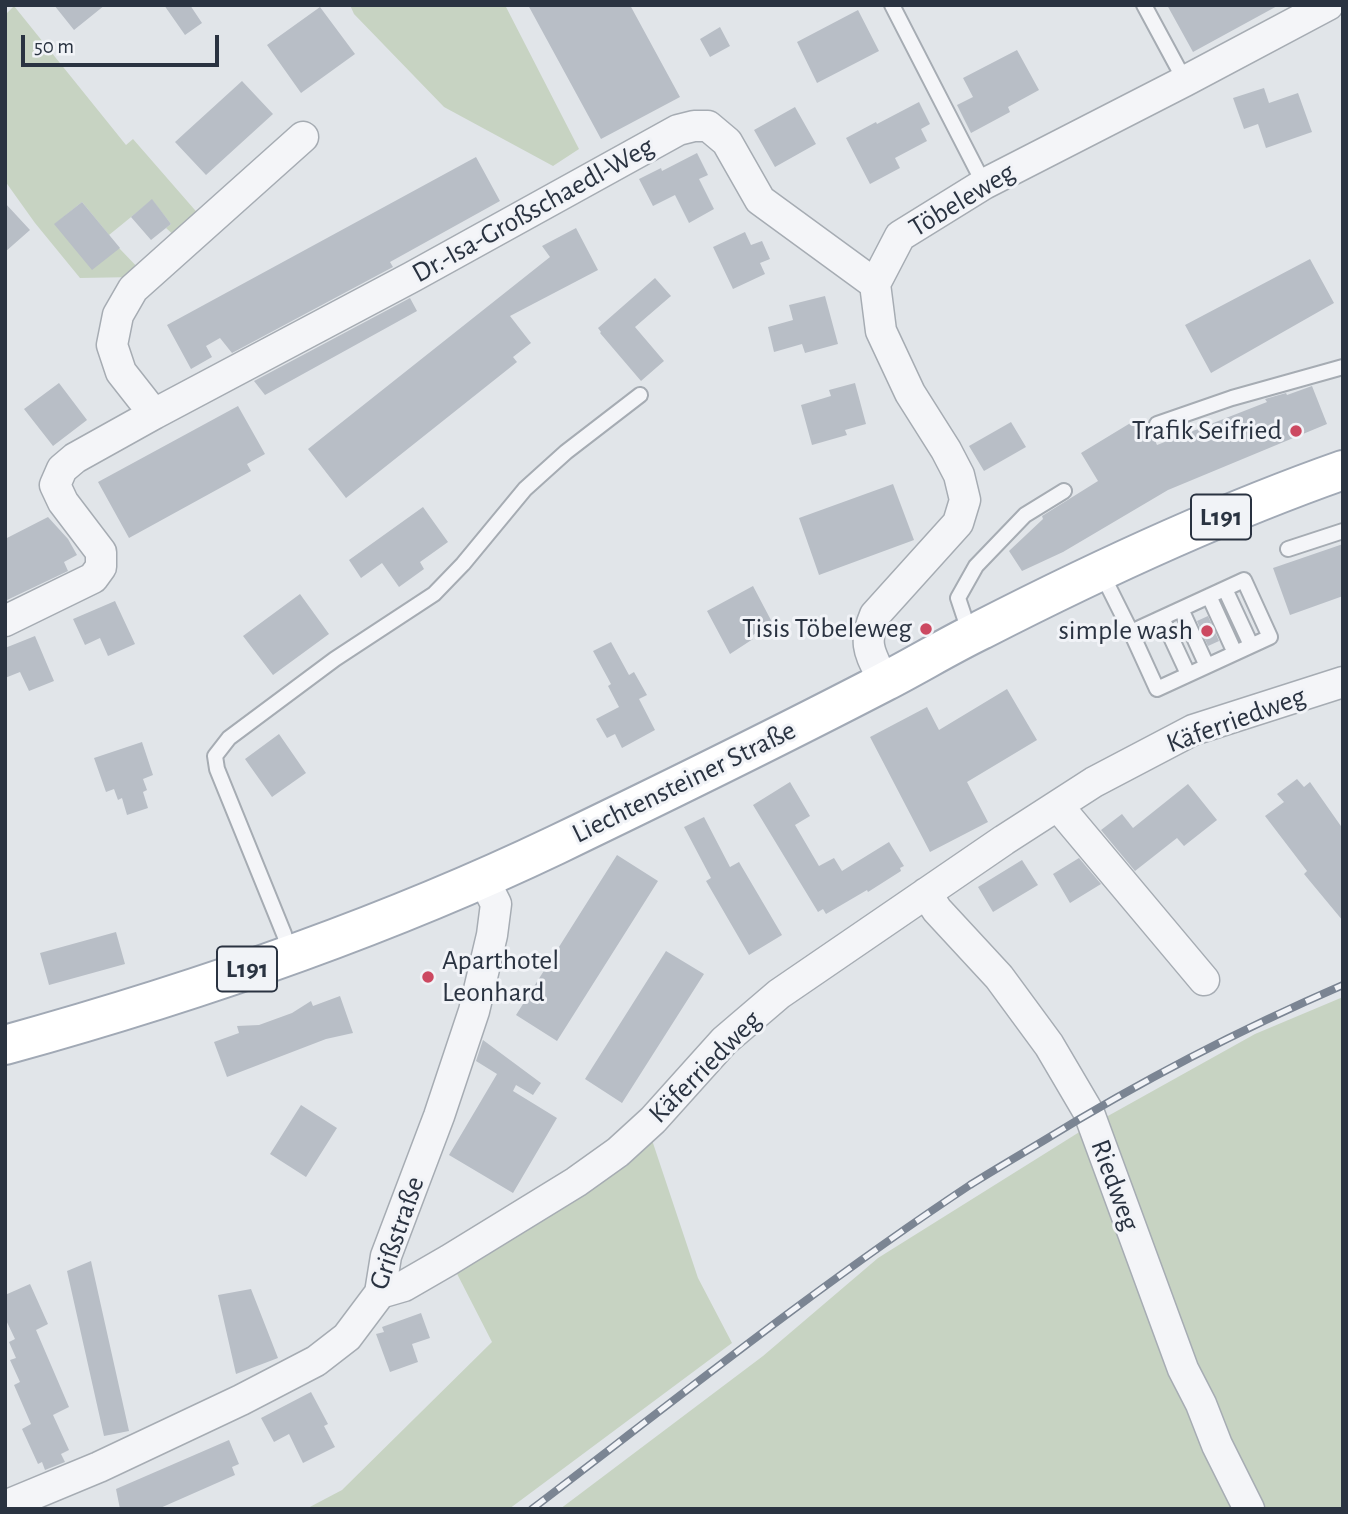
<!DOCTYPE html>
<html>
<head>
<meta charset="utf-8">
<style>
	body { margin:0 }
	#map { position:relative; width:1348px; height:1514px; overflow:hidden; background:#e1e5e9; font-family:"Alegreya Sans",sans-serif }
	canvas { display:block }
	.frame { position:absolute; inset:0; border:7px solid #2a3341; pointer-events:none }
	.scale { position:absolute; left:21px; top:35px; width:198px; height:32px; box-sizing:border-box; border:4px solid #2a3341; border-top:0; padding-left:9px; font-size:21px; line-height:24px; white-space:nowrap; color:#2a3341; -webkit-text-stroke:5px #f1f3f7; paint-order:stroke }
</style>
</head>
<body>
<div id="map">
<canvas width="1348" height="1514"></canvas>
<div class="frame"></div>
<div class="scale">50 m</div>
</div>
<script>
const g = document.querySelector('canvas').getContext('2d');
g.lineJoin = 'round';
function fillPath(path, color) {
  g.fillStyle = color;
  g.fill(path, 'evenodd');
}
function strokePath(path, color, width, dash) {
  g.strokeStyle = color;
  g.lineWidth = width;
  g.lineCap = dash ? 'butt' : 'round';
  g.setLineDash(dash || []);
  g.stroke(path);
}
function drawText(font, color, halo, rows, align = 'center') {
  g.font = font + ' "Alegreya Sans",sans-serif';
  g.lineWidth = 6;
  g.setLineDash([]);
  g.textBaseline = 'middle';
  g.strokeStyle = halo;
  g.fillStyle = color;
  for (const [text, x, y, turn = 0] of rows) {
    g.save();
    g.translate(x, y);
    g.rotate((+turn || 0) * Math.PI / 180);
    g.textAlign = isNaN(turn) ? turn : align;
    if (halo) g.strokeText(text, 0, 0);
    g.fillText(text, 0, 0);
    g.restore();
  }
}
fillPath(new Path2D(`
	M350,5h155l74,144 -26,17 -109,-59 -90,-93z
	M14,6l112,139 7,-6 68,78 -24,21 -11,-10 5,-4 -19,-24 -43,35 -27,-33 -27,22 64,24 24,25 -7,4 -56,1 -45,-55 -30,-42v-166z
	M1343,997v512h-783l203,-153 115,-98 203,-127 174,-97z
	M652,1140l46,138 34,65 -223,166h-203l36,-19 150,-148 -40,-78z`), '#c7d3c2');
fillPath(new Path2D(`
	M54,5h51l-31,25z
	M164,5h26l12,18 -17,12z
	M528,5h102l50,92 -79,42z
	M1167,5h112l-86,47z
	M320,7l35,47 -54,39 -34,-48z
	M858,10l21,41 -62,32 -20,-41z
	M720,27l10,19 -20,11 -10,-18z
	M1017,50l22,40 -31,17 2,5 -39,21 -14,-28 16,-8 -10,-19z
	M242,81l31,33 -67,61 -31,-33z
	M1264,88l5,15 29,-10 14,39 -46,16 -8,-24 -14,5 -11,-31z
	M919,102l11,22 -9,5 6,12 -32,17 5,10 -30,16 -24,-46 30,-16 1,2z
	M795,107l21,37 -41,23 -21,-37z
	M697,153l11,22 -9,4 15,30 -25,14 -14,-28 -22,11 -14,-27 22,-11 1,3z
	M476,157l24,44 -110,61 3,5 -161,86 -12,-15 -14,8 6,11 -21,12 -24,-44z
	M152,199l19,25 -20,16 -20,-23z
	M82,202l38,46 -28,22 -38,-46z
	M5,203l25,27 -25,22z
	M576,228l22,42 -88,46 21,27 -18,14 4,5 -171,136 -38,-49 242,-192 -8,-11z
	M745,232l6,13 11,-4 8,18 -10,4 5,11 -32,15 -20,-42z
	M1310,259l24,44 -123,70 -26,-48z
	M655,278l16,18 -36,31 29,34 -23,20 -41,-48 1,-1 -3,-4z
	M825,296l13,48 -33,9 -3,-9 -28,8 -6,-25 25,-7 -4,-15z
	M410,298l7,13 -152,84 -11,-14z
	M59,383l28,37 -34,26 -29,-37z
	M855,383l11,41 -21,6 2,5 -35,10 -11,-40 30,-9 -2,-6z
	M1312,386l15,38 -159,66 -105,62 -41,19 -13,-20 34,-32 -1,-3 56,-35 -17,-28 56,-34 4,8 7,-3 9,21 110,-43 -2,-3 21,-6 1,2z
	M238,406l27,48 -18,10 4,7 -122,67 -31,-56z
	M1011,422l15,25 -42,24 -15,-25z
	M893,484l21,56 -95,35 -20,-57z
	M423,507l25,35 -28,20 4,7 -25,18 -17,-24 -21,15 -12,-18z
	M48,517l20,22 9,16 -13,7 4,9 -63,30v-62z
	M1343,544v52l-53,19 -17,-47z
	M753,586l20,38 -22,12 2,3 -23,15 -23,-43z
	M300,594l29,40 -56,41 -30,-39z
	M115,601l20,43 -27,12 -8,-18 -15,7 -12,-26z
	M1208,616l11,25 -11,5 -11,-25z
	M35,636l19,45 -25,10 -9,-19 -15,6v-30z
	M611,642l18,33 5,-3 13,23 -8,4 16,31 -33,18 -7,-14 -8,4 -11,-19 23,-12 -11,-21 3,-2 -18,-33z
	M1007,689l30,51 -70,42 21,40 -58,30 -60,-115 57,-30 12,23z
	M279,734l27,39 -34,24 -27,-38z
	M142,742l11,33 -10,4 4,11 -4,2 5,16 -21,7 -5,-17 -4,2 -4,-11 -8,3 -12,-34z
	M1297,779l7,8 6,-5 33,47v92l-39,-47 3,-3 -42,-55 19,-14 -7,-8z
	M790,782l20,34 -15,9 24,41 15,-8 8,13 47,-29 15,24 -4,2 1,3 -33,21 -1,-2 -41,24 -3,-5 -5,3 -65,-107z
	M1188,784l29,36 -33,26 -7,-8 -42,33 -34,-41 21,-16 11,14z
	M704,817l26,50 9,-5 43,73 -33,20 -43,-74 5,-3 -27,-51z
	M617,855l41,26 -101,160 -41,-26z
	M1079,858l22,26 -31,19 -17,-29z
	M1022,860l16,25 -45,27 -15,-25z
	M116,932l9,32 -76,21 -9,-32z
	M666,951l38,23 -82,129 -37,-24z
	M340,996l13,37 -27,6 -99,38 -13,-35 25,-9 -2,-7 22,-1 33,-12 19,-12 2,5z
	M483,1040l58,43 -8,12 -17,-10 -3,6 44,27 -44,75 -64,-38 48,-81 -21,-13z
	M301,1105l36,23 -31,49 -36,-23z
	M91,1261l38,170 -25,5 -37,-165z
	M30,1284l18,40 -12,6 33,77 -16,8 16,35 -8,4 4,8 -20,8 -3,-8 -4,2 -16,-35 9,-5 -17,-39 6,-3 -10,-22 6,-2 -7,-16 6,-3 -10,-21v-23z
	M251,1289l27,69 -42,16 -18,-79z
	M421,1313l9,25 -18,6 6,18 -28,10 -14,-38 8,-2 -2,-5z
	M311,1392l17,32 -4,2 11,21 -32,16 -14,-29 -15,8 -13,-24z
	M229,1440l10,24 -7,3 3,8 -77,34h-38l-4,-20z`), '#b8bec6');
const lane = new Path2D(`
	M892,5l92,179
	M1144,5l41,76
	M1157,424l75,-26 111,-31
	M1288,549l55,-18
	M1101,572l30,60
	M1244,580l26,57 -113,52 -26,-57z
	M1225,589l26,56
	M1209,596l26,57
	M1181,609l26,57
	M1162,618l26,56
	M970,634l-12,-36 18,-32 49,-51 39,-24
	M290,954l-6,-20 -67,-165 -2,-13 14,-18 106,-79 99,-65 29,-30 62,-75 41,-37 74,-57`);
const street = new Path2D(`
	M303,137l-170,152 -15,26 -6,30 9,27 33,42 258,-137 266,-147 16,-4h14l19,16 33,58 115,84
	M5,621l88,-43 8,-11v-15l-38,-50 -8,-17 7,-16 13,-11 79,-44
	M884,682c-13,-28 -22,-36 -9,-67l83,-92 7,-23 -6,-25 -13,-25 -36,-57 -29,-62 -6,-47 25,-48 84,-52 201,-103 143,-76
	M1058,806l146,174
	M926,893l11,17 62,67 50,68 40,68 94,256 18,35 16,41 32,64
	M380,1293l24,-7 45,-26 127,-78 42,-30 35,-32 71,-79 55,-47 225,-154 90,-58 99,-52 150,-48
	M5,1506l94,-39 142,-67 75,-39 31,-24 33,-44 6,-37 53,-140 35,-105 18,-76 4,-31 -13,-26`);
const primary = new Path2D(`
	M5,1045c188,-52 375,-116 551,-200 110,-53 220,-107 328,-163 33,-17 64,-36 97,-52 117,-60 237,-116 362,-160`);
strokePath(lane, '#a6acb3', 18);
strokePath(street, '#a6acb3', 33);
strokePath(primary, '#a1a9b5', 42);
strokePath(lane, '#f4f5f8', 14);
strokePath(street, '#f4f5f8', 30);
strokePath(primary, '#fff', 38);
const rail = new Path2D(`
	M532,1509c144,-110 287,-224 438,-324 24,-15 48,-29 73,-44 96,-59 196,-111 300,-156`);
strokePath(rail, '#7b8593', 8);
strokePath(rail, '#f1f3f7', 5, [16]);
for (const [x, y, r, color] of [
	[1296,431,7,"#cc4961"],
	[926,629,7,"#cc4961"],
	[1207,631,7,"#cc4961"],
	[428,977,7,"#cc4961"]
]) {
  const dot = new Path2D();
  dot.arc(x, y, r, 0, 2 * Math.PI);
  g.fillStyle = color;
  g.fill(dot);
  strokePath(dot, '#f1f3f7', 2.5);
}
for (const [x, y, w] of [
	[1221,517,60],
	[247,969,60]
]) {
  const box = new Path2D();
  box.roundRect(x - w / 2, y - 22.5, w, 45, 5);
  g.fillStyle = '#f1f3f7';
  g.fill(box);
  strokePath(box, '#2a3341', 2);
}
drawText('bold 26px', '#2a3341', null, [
	["L191",1221,517],
	["L191",247,969]
]);
drawText('28px', '#2a3341', '#f1f3f7', [
	["Töbeleweg",962,200,-31],
	["Dr.-Isa-Großschaedl-Weg",533,210,-29],
	["Käferriedweg",1236,720,-20],
	["Liechtensteiner Straße",684,782,-26],
	["Käferriedweg",705,1067,-45],
	["Riedweg",1115,1185,70],
	["Grißstraße",397,1233,-71]
]);
drawText('28px', '#2a3341', '#f1f3f7', [
	["Trafik Seifried",1282,431],
	["Tisis Töbeleweg",912,629],
	["simple wash",1193,631],
	["Aparthotel",442,961,"left"],
	["Leonhard",442,993,"left"]
], 'right');
</script>
</body>
</html>
